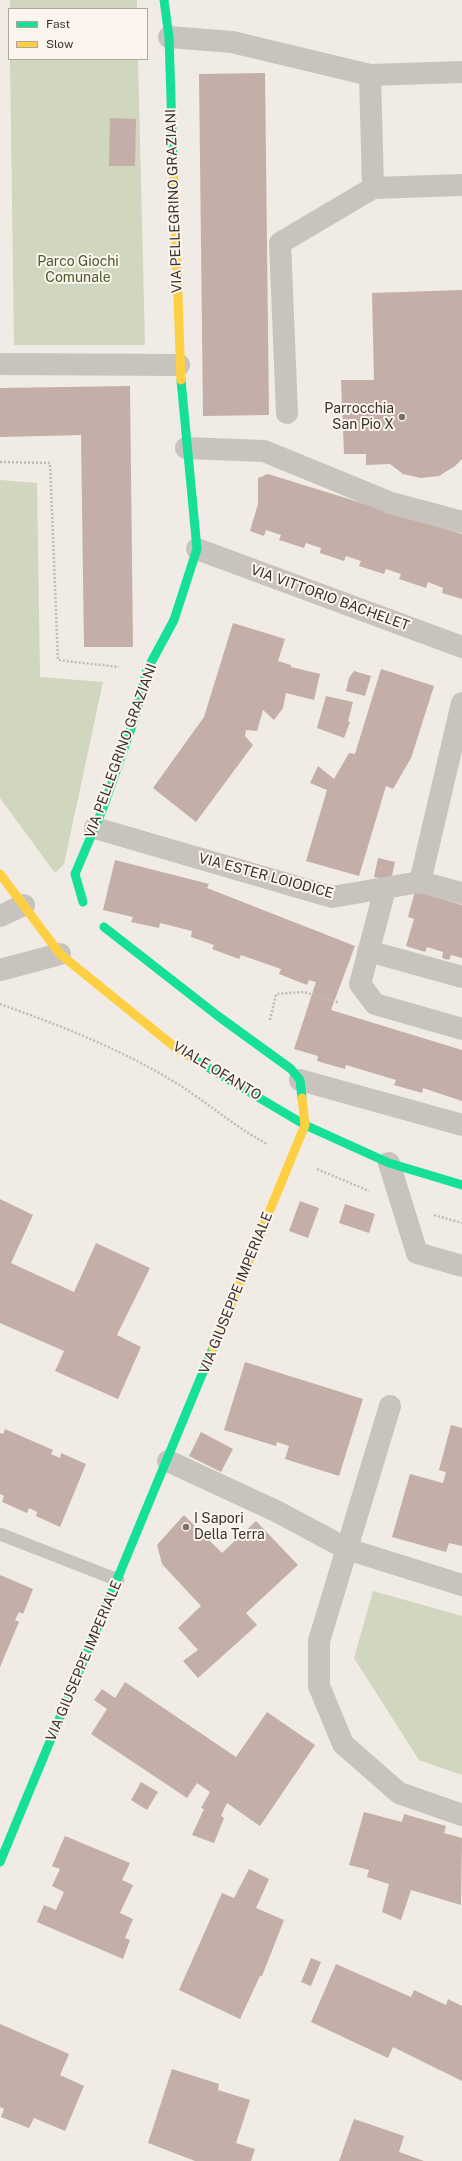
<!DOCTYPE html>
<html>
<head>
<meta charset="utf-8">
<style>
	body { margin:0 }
	#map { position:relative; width:462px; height:2161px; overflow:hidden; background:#f0ebe5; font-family:"Public Sans",sans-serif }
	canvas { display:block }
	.legend { position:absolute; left:8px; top:8px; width:140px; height:52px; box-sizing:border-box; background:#fbf5ee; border:1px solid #aea6a0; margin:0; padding:5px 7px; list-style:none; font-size:12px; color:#3b302b }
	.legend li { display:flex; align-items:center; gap:8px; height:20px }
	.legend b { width:20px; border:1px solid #aea6a0 }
</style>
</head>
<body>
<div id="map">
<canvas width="462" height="2161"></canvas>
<ul class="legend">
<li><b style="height:5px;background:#16e098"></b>Fast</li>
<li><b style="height:5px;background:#ffcf43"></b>Slow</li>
</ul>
</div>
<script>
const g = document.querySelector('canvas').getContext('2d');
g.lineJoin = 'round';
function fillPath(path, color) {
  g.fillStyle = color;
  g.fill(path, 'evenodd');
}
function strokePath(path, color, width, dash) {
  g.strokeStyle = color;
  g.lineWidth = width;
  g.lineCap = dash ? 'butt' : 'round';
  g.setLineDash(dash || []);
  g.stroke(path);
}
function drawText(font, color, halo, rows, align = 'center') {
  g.font = font + ' "Public Sans",sans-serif';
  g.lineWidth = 4;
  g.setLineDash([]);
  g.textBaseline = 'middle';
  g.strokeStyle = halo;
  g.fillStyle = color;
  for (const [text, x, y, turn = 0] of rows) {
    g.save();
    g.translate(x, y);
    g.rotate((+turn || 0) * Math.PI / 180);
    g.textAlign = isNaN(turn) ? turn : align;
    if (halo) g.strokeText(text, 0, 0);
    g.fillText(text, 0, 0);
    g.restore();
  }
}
fillPath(new Path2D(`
	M10,0h127v9h-127z
	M10,59h128l7,286h-131z
	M0,480l37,3 3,194 63,5 -39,182 -9,9 -55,-75z
	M373,1591l89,25v159l-43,-15 -65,-102z`), '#d1d6bf');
fillPath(new Path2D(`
	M265,73l4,342 -66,1 -4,-342z
	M110,118l26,1 -1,47h-26z
	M462,290v169l-7,7 -16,10 -18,2 -18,-4 -13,-10 -24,1v-11h-22l-3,-74h33l-2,-87z
	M130,386l3,261h-49l-3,-212 -81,2v-49z
	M268,474l194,60v65l-20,-6 1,-5 -15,-6 -2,6 -27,-9 2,-5 -15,-5 -2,5 -25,-8 2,-5 -15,-5 -2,5 -24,-8 1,-5 -15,-5 -2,5 -25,-8 2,-5 -15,-5 -2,6 -14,-5 8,-27v-26z
	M233,623l52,16 -7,22 13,4v2l29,7 -6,26 -28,-7 -3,15 -9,12 -11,-10 -6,21 -11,-1 -1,6 8,9 -57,77 -43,-34 51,-71z
	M381,669l53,17 -23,72 -18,31 -7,-3 -27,90 -53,-15 21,-71 -17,-7 8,-17 16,13 15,-26 6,1z
	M354,671l17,5 -6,20 -19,-5 3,-13z
	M326,696l27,6 -5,19 2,1 -6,16 -27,-10z
	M378,858l17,4 -4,18 -17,-3z
	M115,860l94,24 -2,4 148,58 -24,64 131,40v51l-39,-13 -1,5 -28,-8 2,-5 -50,-15 -1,4 -28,-8 1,-5 -24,-7 22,-67 -7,-2 -2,5 -28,-11 2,-5 -40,-14 -2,4 -27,-10 2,-4 -23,-8 1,-6 -32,-8 -1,5 -28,-6 2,-5 -30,-7z
	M415,891l47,14v53l-11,-3 -2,5 -7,-2 1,-6 -16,-5 -2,5 -19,-6 8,-27 -6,-2z
	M0,1199l33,16 -22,48 63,29 22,-49 54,25 -33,67 24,12 -23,52 -63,-28 9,-20 -64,-28z
	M300,1201l19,7 -11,30 -19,-7z
	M345,1204l30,10 -6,19 -30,-10z
	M245,1362l118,37 -24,77 -54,-17 4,-13 -12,-4 -1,4 -52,-16z
	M451,1425l11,3v118l-13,-3 -3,9 -54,-15 18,-63 33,9 3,-11 -7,-2z
	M5,1429l48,21 -2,4 9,4 1,-5 25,11 -26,63 -24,-11 1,-4 -8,-4 -2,5 -25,-11 2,-6 -4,-2v-61l3,1z
	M201,1432l32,17 -12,23 -32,-16z
	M184,1515l38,38 34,-32 42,44 -52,48 11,12 -59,53 -15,-17 15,-11 -20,-22 23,-22 -39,-42 -5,-19z
	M0,1575l33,14 -10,25 -4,-2 -4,8 4,2 -19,45z
	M125,1682l111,75 31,-45 48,33 -55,81 -33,-23 -6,13 3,2 -10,25 -22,-8 12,-26 -3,-1 9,-16 -13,-9 -10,15 -96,-64 16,-25 -13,-9 8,-11 13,9z
	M141,1782l17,10 -11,18 -16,-10z
	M364,1812l38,10 2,-8 42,12 -2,7 18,5 -1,67 -50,-15 -10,30 -19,-8 7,-28 -22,-7 2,-7 -20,-5z
	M65,1836l65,27 -8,17 11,5 -13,28 13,6 -8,19 5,2 -7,19 -86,-37 7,-17 12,5 8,-18 -12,-6 8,-17 -8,-3z
	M249,1869l20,10 -13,29 28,12 -22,56h-2l-20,43 -61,-29 43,-97 12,5z
	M311,1958l10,4 -10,24 -10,-4z
	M336,1964l75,33 3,-7 32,15 2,-6 14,7v75l-69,-34 -5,11 -77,-36z
	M0,2024l69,30 -9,21 24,11 -19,45 -31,-13 -5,10 -28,-11 3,-8 -4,-2z
	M172,2069l47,15 -1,6 32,10 -14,43 19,6 -4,12h-56l-47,-18z
	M354,2119l50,17 -5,16 25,9h-85z`), '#c3afa7');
strokePath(new Path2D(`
	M0,462l50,1 8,197 61,7
	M0,1004c59,21 118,44 171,76 34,20 62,46 96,64
	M270,1020l6,-26 28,-2 33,10 2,-1
	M317,1169l52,22
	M434,1215l28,8`), '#c2bbb6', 2.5, [2, 2]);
strokePath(new Path2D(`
	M0,1534l118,46`), '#c9c3be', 13);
strokePath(new Path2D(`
	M169,37l63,5 138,33
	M462,72l-92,3 3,113 89,-3
	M0,364l179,1
	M287,413l-7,-170 93,-55
	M186,448l78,3 127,52 71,19
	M197,549l265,98
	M95,828l237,69 88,-15 42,11
	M420,882l42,-179
	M385,889l-25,95 15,20 87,25
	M0,916l24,-11
	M368,951l94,26
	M0,970l60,-16
	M300,1080l162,45
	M389,1163l28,90 45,13
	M390,1406l-71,235v45l24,58 56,49 63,22
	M168,1461l108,50 71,38 115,36`), '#c9c3be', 22);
strokePath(new Path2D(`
	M164,0l5,37 4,123
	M83,902l-8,-28 28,-66 31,-88 13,-50 27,-50 23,-71 -16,-169
	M104,927l114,89 73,53 9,11 2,18
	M192,1058l113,67 84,38 73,22
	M0,1862l213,-514`), '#16e098', 9);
strokePath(new Path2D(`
	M173,160l8,220
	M0,874l60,80 116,94 16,10
	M213,1348l92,-223 -3,-27`), '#ffcf43', 9);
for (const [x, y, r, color] of [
	[402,417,4,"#7a716c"],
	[186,1527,4,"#7a716c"]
]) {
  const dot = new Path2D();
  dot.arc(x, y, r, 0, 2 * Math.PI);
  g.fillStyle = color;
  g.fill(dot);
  strokePath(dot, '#fbf5ee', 1.5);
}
drawText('14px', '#3b302b', '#fbf5ee', [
	["VIA PELLEGRINO GRAZIANI",174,201,-92],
	["VIA VITTORIO BACHELET",330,598,20],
	["VIA PELLEGRINO GRAZIANI",121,751,-70],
	["VIA ESTER LOIODICE",266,876,15],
	["VIALE OFANTO",217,1071,31],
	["VIA GIUSEPPE IMPERIALE",236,1293,-68],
	["VIA GIUSEPPE IMPERIALE",84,1661,-67]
]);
drawText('14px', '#4a5a2e', '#fbf5ee', [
	["Parco Giochi",78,262],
	["Comunale",78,278]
]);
drawText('14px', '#3b302b', '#fbf5ee', [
	["Parrocchia",394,409],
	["San Pio X",394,425],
	["I Sapori",194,1519,"left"],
	["Della Terra",194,1535,"left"]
], 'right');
</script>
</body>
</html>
